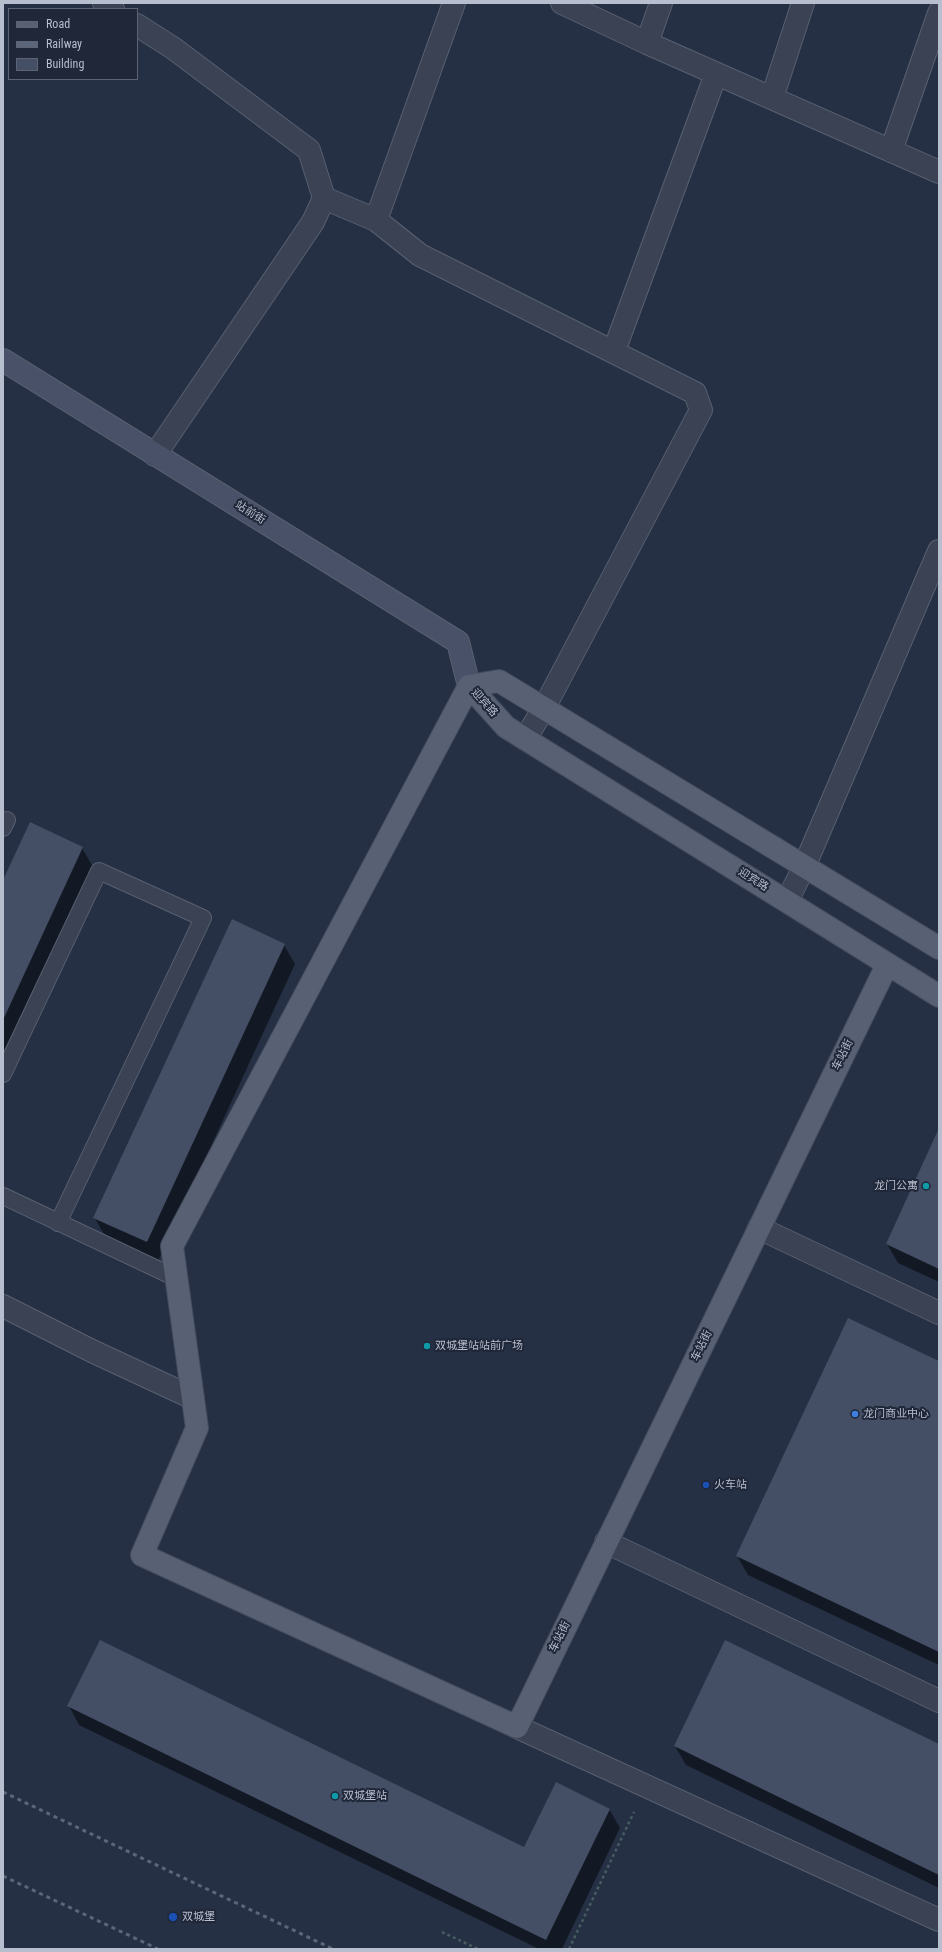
<!DOCTYPE html>
<html>
<head>
<meta charset="utf-8">
<style>
	body { margin:0 }
	#map { position:relative; width:942px; height:1952px; overflow:hidden; background:#253044; font-family:"Roboto Condensed",sans-serif }
	canvas { display:block }
	.frame { position:absolute; inset:0; border:4px solid #b7becd; pointer-events:none }
	.legend { position:absolute; left:8px; top:8px; width:130px; height:72px; box-sizing:border-box; background:#1f2739; border:1px solid #5c6374; margin:0; padding:5px 7px; list-style:none; font-size:12px; color:#b7becd }
	.legend li { display:flex; align-items:center; gap:8px; height:20px }
	.legend b { width:20px; border:1px solid #5c6374 }
</style>
</head>
<body>
<div id="map">
<canvas width="942" height="1952"></canvas>
<div class="frame"></div>
<ul class="legend">
<li><b style="height:5px;background:#586173"></b>Road</li>
<li><b style="height:5px;background:#5c667a"></b>Railway</li>
<li><b style="height:11px;background:#444f66"></b>Building</li>
</ul>
</div>
<script>
const g = document.querySelector('canvas').getContext('2d');
g.lineJoin = 'round';
function fillPath(path, color) {
  g.fillStyle = color;
  g.fill(path, 'evenodd');
}
function strokePath(path, color, width, dash) {
  g.strokeStyle = color;
  g.lineWidth = width;
  g.lineCap = dash ? 'butt' : 'round';
  g.setLineDash(dash || []);
  g.stroke(path);
}
function drawText(font, color, halo, rows, align = 'center') {
  g.font = font + ' "Roboto Condensed","Noto Sans SC",sans-serif';
  g.lineWidth = 4;
  g.setLineDash([]);
  g.textBaseline = 'middle';
  g.strokeStyle = halo;
  g.fillStyle = color;
  for (const [text, x, y, turn = 0] of rows) {
    g.save();
    g.translate(x, y);
    g.rotate((+turn || 0) * Math.PI / 180);
    g.textAlign = isNaN(turn) ? turn : align;
    if (halo) g.strokeText(text, 0, 0);
    g.fillText(text, 0, 0);
    g.restore();
  }
}
fillPath(new Path2D(`
	M82,848l11,19 -90,195v-180z
	M284,945l11,19 -137,297 -53,-25 -11,-19z
	M939,1130v152l-41,-19 -11,-19z
	M939,1362v303l-191,-90 -11,-19z
	M69,1706l456,142 84,-39 11,19 -58,121h-23l-460,-224z
	M939,1745v143l-253,-123 -11,-19z`), '#0007');
fillPath(new Path2D(`
	M30,822l53,25 -80,173v-140z
	M232,919l53,25 -138,298 -54,-24z
	M939,1128v141l-53,-25z
	M848,1318l91,43v291l-203,-96z
	M100,1640l424,207 32,-65 54,27 -64,131 -479,-234z
	M725,1640l214,104v131l-265,-129z`), '#444f66');
const lane = new Path2D(`
	M3,828l4,-8
	M3,1074l96,-203 104,47 -145,305
	M3,1196l173,82`);
const street = new Path2D(`
	M104,3l9,6
	M562,3l85,40 292,129
	M137,25l36,23 136,102 15,48
	M647,43l14,-40
	M772,98l31,-95
	M891,151l48,-138
	M376,220l78,-217
	M614,351l102,-277
	M155,455l158,-233 11,-24 52,22 44,35 275,138 6,17 -157,298 -19,31
	M787,901l17,-34 135,-316
	M759,1228l180,85
	M3,1306l89,45 101,47
	M606,1542l333,159
	M517,1727l422,193`);
const secondary = new Path2D(`
	M3,360l455,282 11,44`);
const primary = new Path2D(`
	M469,686l-297,560 25,182 -55,127 375,172 370,-762
	M469,686l37,41 433,269
	M469,686l30,-5 440,267`);
strokePath(lane, '#586071', 18);
strokePath(street, '#586071', 24);
strokePath(secondary, '#586071', 24);
strokePath(primary, '#444b5d', 24);
strokePath(new Path2D(`
	M442,1932l36,17
	M569,1949l65,-137`), '#465c61', 2.5, [3, 3]);
strokePath(lane, '#3a4253', 16);
strokePath(street, '#3a4253', 22);
strokePath(secondary, '#485167', 22);
strokePath(primary, '#586173', 22);
strokePath(new Path2D(`
	M3,1792l330,157
	M3,1876l155,73`), '#5c667a', 3, [4, 4]);
for (const [x, y, r, color] of [
	[926,1186,4,"#0f9aa8"],
	[427,1346,4,"#0f9aa8"],
	[855,1414,4,"#3f7fe0"],
	[706,1485,4,"#1a4fb4"],
	[335,1796,4,"#0f9aa8"],
	[173,1917,5,"#1a4fb4"]
]) {
  const dot = new Path2D();
  dot.arc(x, y, r, 0, 2 * Math.PI);
  g.fillStyle = color;
  g.fill(dot);
  strokePath(dot, '#1f2739', 1.5);
}
drawText('11px', '#b7becd', '#1f2739', [
	["站前街",250,513,32],
	["迎宾路",484,703,48],
	["迎宾路",753,880,32],
	["车站街",843,1055,-64],
	["车站街",702,1346,-64],
	["车站街",560,1637,-64]
]);
drawText('11px', '#b7becd', '#1f2739', [
	["龙门公寓",918,1186,"right"],
	["双城堡站站前广场",435,1346],
	["龙门商业中心",863,1414],
	["火车站",714,1485],
	["双城堡站",343,1796],
	["双城堡",182,1917]
], 'left');
</script>
</body>
</html>
